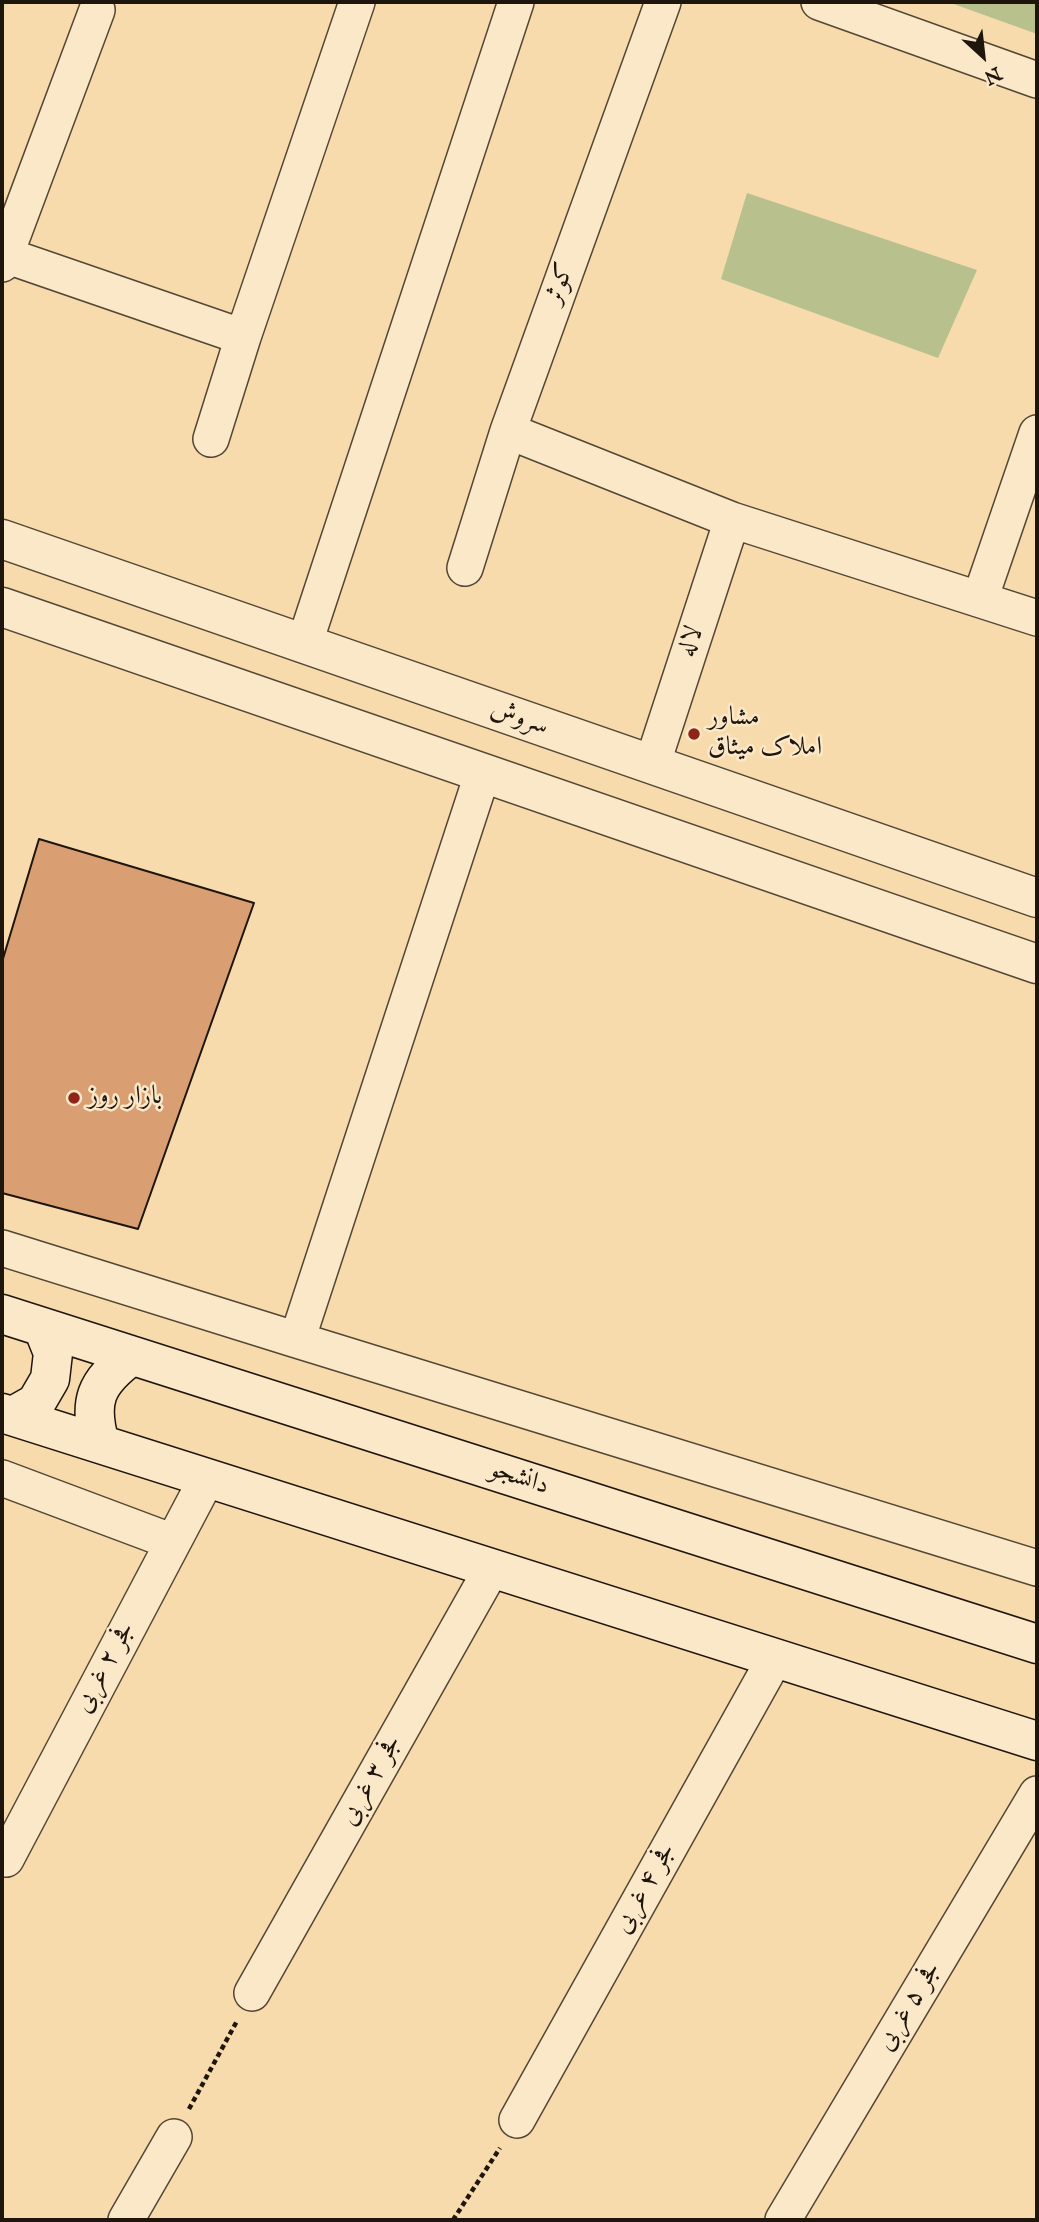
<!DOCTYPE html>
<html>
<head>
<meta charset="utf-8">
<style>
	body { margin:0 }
	#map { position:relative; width:1039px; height:2222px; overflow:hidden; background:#f7dbac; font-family:"IM FELL English",serif }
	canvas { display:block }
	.frame { position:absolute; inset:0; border:4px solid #1e150d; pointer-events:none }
	.north { position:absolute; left:948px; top:21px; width:70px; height:70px; -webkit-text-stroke:5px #fae8c9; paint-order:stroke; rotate:153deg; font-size:19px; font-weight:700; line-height:28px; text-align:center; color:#1e150d }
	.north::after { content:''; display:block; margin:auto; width:24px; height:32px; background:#1e150d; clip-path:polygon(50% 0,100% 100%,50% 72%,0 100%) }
</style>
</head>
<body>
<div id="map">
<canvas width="1039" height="2222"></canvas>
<div class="frame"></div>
<div class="north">N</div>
</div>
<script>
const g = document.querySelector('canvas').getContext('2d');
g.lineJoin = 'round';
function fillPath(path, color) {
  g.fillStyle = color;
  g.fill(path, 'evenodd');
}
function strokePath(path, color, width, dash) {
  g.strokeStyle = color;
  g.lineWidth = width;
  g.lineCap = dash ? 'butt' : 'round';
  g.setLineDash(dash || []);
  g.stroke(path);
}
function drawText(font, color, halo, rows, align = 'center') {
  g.font = font + ' "IM FELL English",Amiri,serif';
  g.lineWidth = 5;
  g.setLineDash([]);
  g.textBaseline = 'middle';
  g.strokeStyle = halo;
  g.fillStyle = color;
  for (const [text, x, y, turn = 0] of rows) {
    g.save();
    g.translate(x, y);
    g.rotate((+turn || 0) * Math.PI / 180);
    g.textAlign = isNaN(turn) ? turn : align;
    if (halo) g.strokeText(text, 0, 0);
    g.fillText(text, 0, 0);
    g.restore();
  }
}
fillPath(new Path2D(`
	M948,2h89v32z
	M747,193l230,77 -39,88 -217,-79z`), '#b8c18d');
const building = new Path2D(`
	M39,839l215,64 -116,326 -136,-36v-231z`);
fillPath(building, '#d99e71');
strokePath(building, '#1e150d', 2);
const minor = new Path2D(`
	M819,2l218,78
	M2,254l241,83
	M2,264l95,-254
	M508,431l224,89 305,98
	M211,439l32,-102 114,-335
	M465,568l43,-137 155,-429
	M980,599l57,-166
	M304,645l212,-643
	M652,765l80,-245
	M483,772l-186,568 740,228
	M2,1248l295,92
	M2,1478l171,64
	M6,1859l201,-381
	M252,1993l240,-425
	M517,2120l258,-462
	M126,2220l48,-83
	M783,2220l254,-426`);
const tertiary = new Path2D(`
	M2,539l1035,359
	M2,607l1035,357`);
const secondary = new Path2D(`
	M2,1314l1035,330
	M2,1413l1035,328
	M13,1416l23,-13 14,-24 3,-26 -10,-25
	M100,1444c-12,-43 -5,-61 31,-88`);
strokePath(minor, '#544635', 38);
strokePath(tertiary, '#544635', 41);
strokePath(secondary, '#1e150d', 41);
strokePath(new Path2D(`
	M189,2109l48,-88
	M453,2220l47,-72`), '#1e150d', 4.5, [5, 3.5]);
strokePath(minor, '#fae8c9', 35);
strokePath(tertiary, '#fae8c9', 38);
strokePath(secondary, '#fae8c9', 38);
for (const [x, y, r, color] of [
	[694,734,7,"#8f2418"],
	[74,1098,7,"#8f2418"]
]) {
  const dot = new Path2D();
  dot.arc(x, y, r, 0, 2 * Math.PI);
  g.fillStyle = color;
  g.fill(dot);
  strokePath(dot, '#fae8c9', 2.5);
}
drawText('26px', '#1e150d', '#fae8c9', [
	["کوثر",561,284,-70],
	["لاله",692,642,-72],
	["سروش",519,719,19],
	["دانشجو",519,1479,18],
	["فجر ۲ غربی",106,1668,-62],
	["فجر ۳ غربی",372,1781,-61],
	["فجر ۴ غربی",646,1889,-61],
	["فجر ۵ غربی",910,2007,-59]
]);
drawText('26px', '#1e150d', '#fae8c9', [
	["مشاور",708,719],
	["املاک میثاق",708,749],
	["بازار روز",88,1098]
], 'left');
</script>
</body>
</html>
